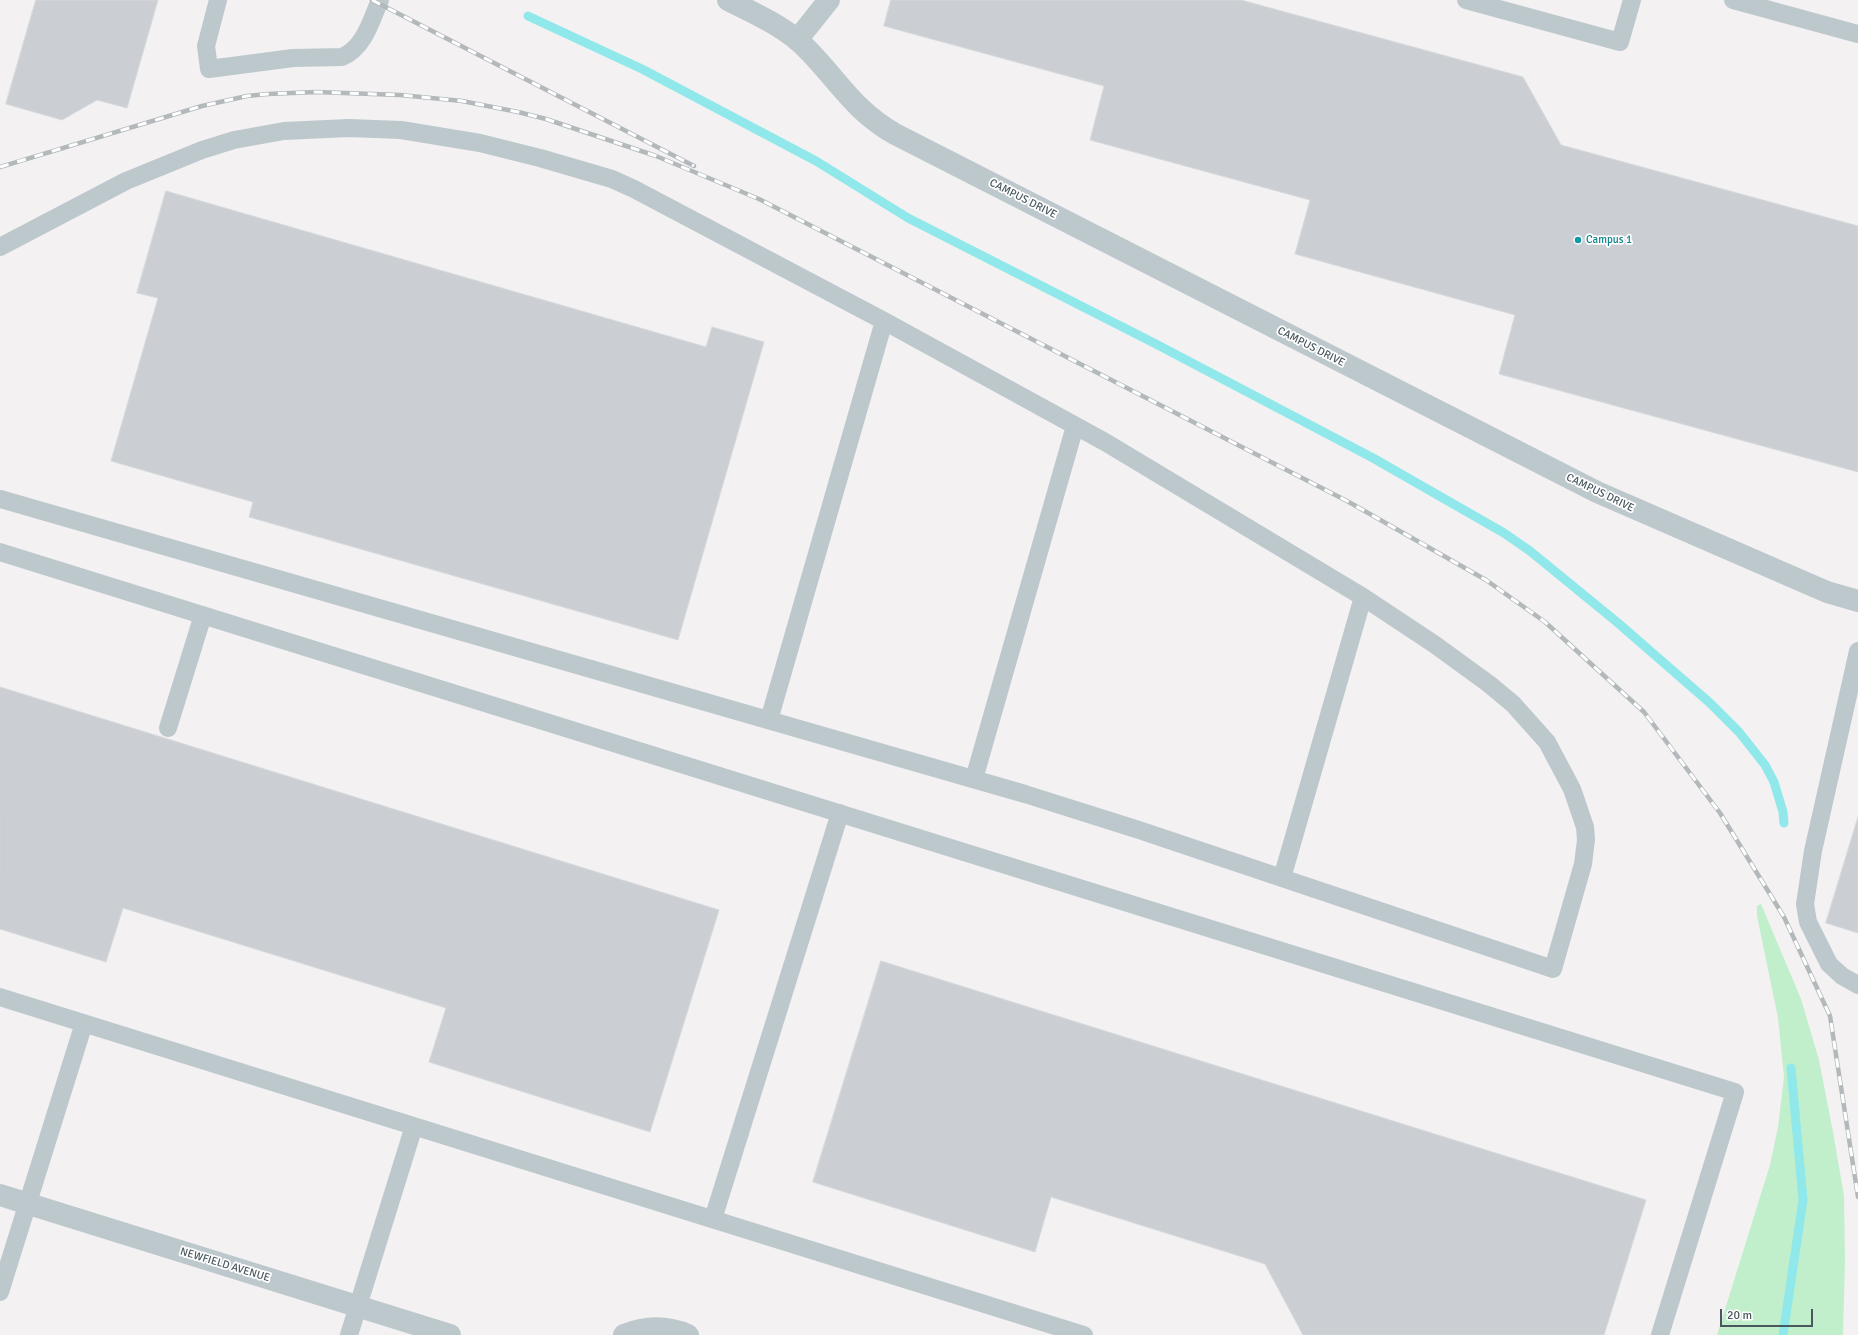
<!DOCTYPE html>
<html>
<head>
<meta charset="utf-8">
<style>
	body { margin:0 }
	#map { position:relative; width:1858px; height:1335px; overflow:hidden; background:#f3f1f2; font-family:Signika,sans-serif }
	canvas { display:block }
	.scale { position:absolute; left:1720px; top:1309px; width:93px; height:18px; box-sizing:border-box; border:2px solid #49585e; border-top:0; padding-left:5px; font-size:12px; line-height:14px; white-space:nowrap; color:#49585e; -webkit-text-stroke:3px #fff; paint-order:stroke }
</style>
</head>
<body>
<div id="map">
<canvas width="1858" height="1335"></canvas>
<div class="scale">20 m</div>
</div>
<script>
const g = document.querySelector('canvas').getContext('2d');
g.lineJoin = 'round';
function fillPath(path, color) {
  g.fillStyle = color;
  g.fill(path, 'evenodd');
}
function strokePath(path, color, width, dash) {
  g.strokeStyle = color;
  g.lineWidth = width;
  g.lineCap = dash ? 'butt' : 'round';
  g.setLineDash(dash || []);
  g.stroke(path);
}
function drawText(font, color, halo, rows, align = 'center') {
  g.font = font + ' Signika,sans-serif';
  g.lineWidth = 3.5;
  g.setLineDash([]);
  g.textBaseline = 'middle';
  g.strokeStyle = halo;
  g.fillStyle = color;
  for (const [text, x, y, turn = 0] of rows) {
    g.save();
    g.translate(x, y);
    g.rotate((+turn || 0) * Math.PI / 180);
    g.textAlign = isNaN(turn) ? turn : align;
    if (halo) g.strokeText(text, 0, 0);
    g.fillText(text, 0, 0);
    g.restore();
  }
}
fillPath(new Path2D(`
	M1761,904l40,95 18,61 14,72 11,64 1,65 -2,74h-126l53,-170 8,-38 6,-50 -6,-59 -21,-102v-10z`), '#c2efcb');
strokePath(new Path2D(`
	M528,16l114,53 174,92 92,57 246,125 219,115 131,75 26,18 88,72 92,80 29,29 26,33 9,17 9,30 1,11
	M1783,1335l20,-135 -12,-132`), '#90e8ea', 9);
const building = new Path2D(`
	M36,0h122l-31,108 -30,-8 -35,20 -56,-16z
	M891,0h350l282,77 38,68 297,81v246l-359,-98 16,-59 -220,-61 15,-54 -220,-60 14,-54 -220,-60z
	M166,191l540,156 6,-20 52,15 -86,298 -429,-123 4,-15 -142,-41 47,-163 -21,-5z
	M0,687l719,223 -69,222 -221,-70 17,-54 -323,-100 -17,54 -106,-33z
	M1858,817v116l-32,-10z
	M881,961l765,239 -42,135h-301l-38,-71 -214,-67 -16,55 -222,-70z`);
fillPath(building, '#cbcfd3');
strokePath(building, '#d5d9dc', 1);
strokePath(new Path2D(`
	M218,0l-12,46 3,23 84,-11 49,-1c22,-9 29,-36 38,-57
	M1466,0l154,42 12,-42
	M1733,0l125,34
	M0,247l126,-66 76,-31 32,-10 50,-9 65,-3 52,2 79,13 60,15 72,21 22,10 250,132 221,121 258,155 71,47 55,40 24,20 34,38 25,47 13,38 1,13 -3,24 -30,105 -414,-139 -114,-36 -1025,-295
	M0,552l1735,540 -75,243
	M1858,651l-45,200 -8,53 3,18 21,42 13,12 16,9
	M769,720l115,-399
	M168,728l35,-113
	M974,779l101,-353
	M1282,878l81,-281
	M0,997l1084,338
	M713,1219l127,-406
	M0,1292l84,-269
	M349,1335l65,-209`), '#bdc8cd', 18);
strokePath(new Path2D(`
	M728,0c27,14 56,26 78,48 32,32 47,62 89,86l702,358 230,100 31,9
	M797,40l32,-40
	M0,1195l450,140
	M624,1335c22,-9 43,-9 64,0`), '#bdc8cd', 22);
const rail = new Path2D(`
	M372,0l322,166
	M0,167l202,-61 45,-10 21,-2 48,-2 84,3 62,6 56,11 28,7 110,37 103,43 588,302 139,79 59,42 99,90 76,101 64,104 46,99 28,181`);
strokePath(rail, '#b3b8bb', 4.5);
strokePath(rail, '#fff', 3, [9]);
for (const [x, y, r, color] of [
	[1578,240,4,"#0f9aa8"]
]) {
  const dot = new Path2D();
  dot.arc(x, y, r, 0, 2 * Math.PI);
  g.fillStyle = color;
  g.fill(dot);
  strokePath(dot, '#fff', 1.5);
}
drawText('11px', '#49585e', '#fff', [
	["CAMPUS DRIVE",1023,199,27],
	["CAMPUS DRIVE",1311,347,27],
	["CAMPUS DRIVE",1600,493,26],
	["NEWFIELD AVENUE",225,1265,17]
]);
drawText('11px', '#0d838f', '#fff', [
	["Campus 1",1586,240]
], 'left');
</script>
</body>
</html>
